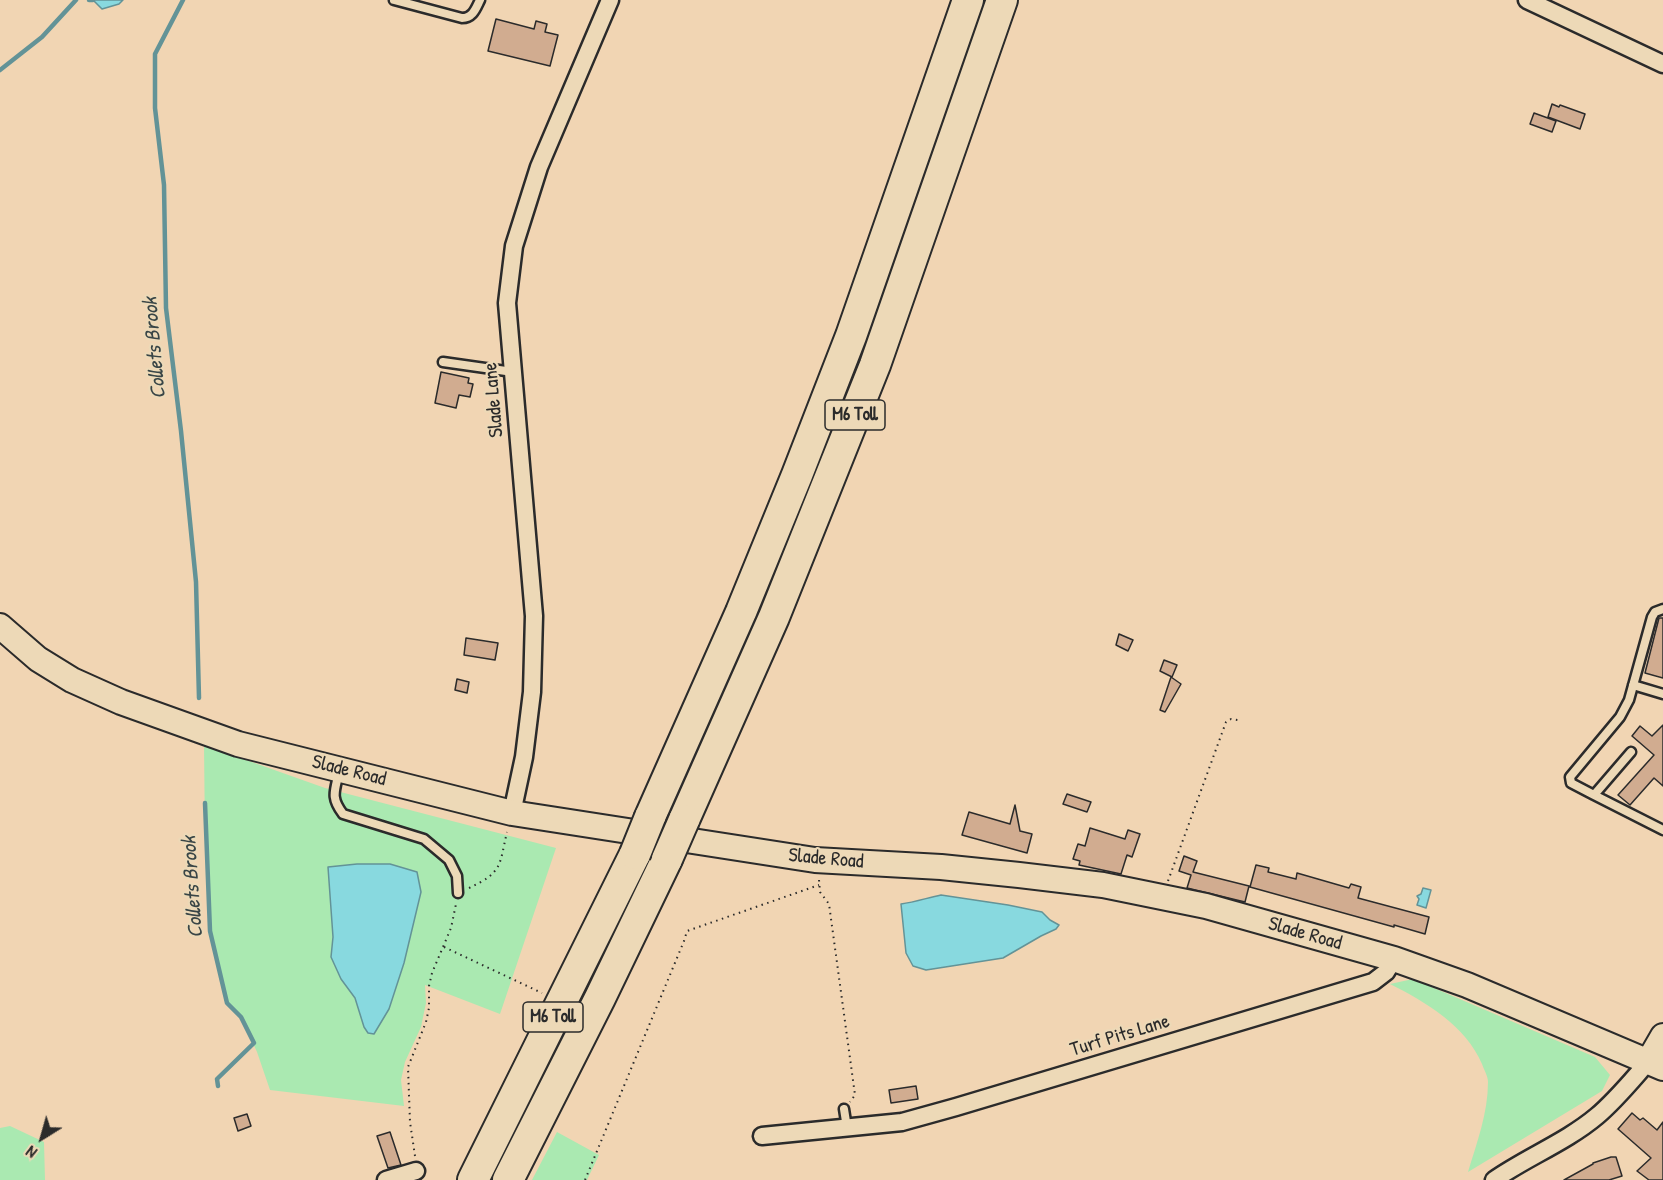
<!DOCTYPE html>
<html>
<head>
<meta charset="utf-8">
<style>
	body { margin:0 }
	#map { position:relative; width:1663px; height:1180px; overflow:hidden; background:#f1d5b3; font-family:"Patrick Hand",sans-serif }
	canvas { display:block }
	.north { position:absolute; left:12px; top:1108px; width:60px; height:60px; -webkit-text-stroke:4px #edd9b7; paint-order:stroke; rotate:217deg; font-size:16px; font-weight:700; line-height:24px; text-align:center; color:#2b2b2b }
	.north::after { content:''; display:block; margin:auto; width:21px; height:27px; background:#2b2b2b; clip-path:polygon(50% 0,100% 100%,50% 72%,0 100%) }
</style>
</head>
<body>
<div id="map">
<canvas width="1663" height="1180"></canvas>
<div class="north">N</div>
</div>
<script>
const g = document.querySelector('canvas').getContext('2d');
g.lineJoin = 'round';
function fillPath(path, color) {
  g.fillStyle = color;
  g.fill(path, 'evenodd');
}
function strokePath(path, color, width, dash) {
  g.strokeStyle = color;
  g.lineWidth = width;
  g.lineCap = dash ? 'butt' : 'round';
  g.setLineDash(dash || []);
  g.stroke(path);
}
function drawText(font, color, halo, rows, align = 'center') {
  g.font = font + ' "Patrick Hand",sans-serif';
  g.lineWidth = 4.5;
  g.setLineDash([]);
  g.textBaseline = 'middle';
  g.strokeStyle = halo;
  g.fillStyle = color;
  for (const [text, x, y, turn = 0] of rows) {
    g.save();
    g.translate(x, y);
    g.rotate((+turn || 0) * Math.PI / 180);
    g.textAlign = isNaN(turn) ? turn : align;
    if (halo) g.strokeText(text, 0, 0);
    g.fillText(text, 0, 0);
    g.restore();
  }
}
fillPath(new Path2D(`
	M204,745l121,43 231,60 -56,166 -75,-29 1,18 -5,24 -16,35 -4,18 3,26 -134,-16 -13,-38 -16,-35 -14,-14 -17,-72 -5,-95z
	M1413,979l182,78 15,18 -8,16 -134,81c9,-30 20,-59 20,-90 0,-6 -4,-12 -6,-18 -16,-38 -56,-62 -92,-80z
	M10,1126l34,16 1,38h-45v-52z
	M557,1132l42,23 -12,25h-55z`), '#aae9b1');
const water = new Path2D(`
	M93,0h30l-4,4 -17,5z
	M357,864h33l27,8 4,20 -17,71 -15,46 -15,25 -6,-1 -4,-6 -9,-29 -14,-19 -10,-22 2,-20 -5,-70z
	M1423,888l8,2 -5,18 -9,-3 2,-6 -2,-3 4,-2z
	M941,895l67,10 34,7 8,8 9,5 -3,4 -15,7 -38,22 -77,12 -13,-4 -7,-13 -5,-49c14,-2 26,-6 40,-9z`);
fillPath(water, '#88d9df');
strokePath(water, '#639397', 1.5);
strokePath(new Path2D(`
	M89,0h4
	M183,0l-28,54v54l9,77 2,123 15,123 15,151 3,116
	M0,70l42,-33 34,-37
	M205,803l5,128 17,72 14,14 13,26 -37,36 1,7`), '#639397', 4.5);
const building = new Path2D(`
	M496,19l38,10 2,-8 11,3 -2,8 13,3 -8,31 -62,-15z
	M1552,104l7,3 1,-2 25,9 -5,15 -32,-12z
	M1534,113l22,8 -4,11 -22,-8z
	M441,372l28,6 -1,5 5,1 -3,13 -11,-2 -3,13 -21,-5z
	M1659,618h4v60l-18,-5z
	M1119,634l14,6 -5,11 -12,-6z
	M466,638l32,5 -3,17 -31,-5z
	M1164,660l13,5 -5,12 -12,-6z
	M1171,677l10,7 -16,28 -5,-2z
	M457,679l12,3 -2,11 -12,-3z
	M1663,725v61l-9,-8 -24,27 -12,-10 36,-40 -22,-19 8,-10 12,10z
	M1067,794l24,8 -4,10 -24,-8z
	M1015,805l5,26 12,3 -5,19 -65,-18 7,-23 41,12z
	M1090,828l35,11 3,-9 12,4 -8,23 -5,-2 -6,19 -42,-9 1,-4 -7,-2 5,-15 7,2z
	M1184,856l13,5 -4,11 56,14 -4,16 -58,-14 4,-13 -12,-4z
	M1256,865l13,3 -1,4 28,7 1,-6 52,15 2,-4 10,3 -3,11 71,19 -4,17 -31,-9v2l-144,-40z
	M916,1086l2,13 -27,4 -2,-13z
	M1632,1113l8,7 3,-2 14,12 6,-8v58h-14l-12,-9 14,-13 -33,-29z
	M247,1114l4,12 -13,5 -4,-13z
	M390,1132l11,33 -13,3 -11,-32z
	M1611,1157h5l6,19 -13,4h-45l29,-16v-1z`);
fillPath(building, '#d1ac90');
strokePath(building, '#2b2b2b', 1.5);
const lane = new Path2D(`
	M394,0l68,18c11,0 14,-10 18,-18
	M443,362l70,10
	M1633,685l30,9
	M1631,752l-37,43 69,35
	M339,772c-4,19 -9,25 4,42l81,25 25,21 8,16 1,17
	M1594,795l-23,-12 -1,-6 50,-60 9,-17 23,-83 3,-5 8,-3
	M844,1109l3,19`);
const street = new Path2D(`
	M1527,0l136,64
	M512,813l12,-56 8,-65 2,-76 -27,-313 7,-57 25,-79 71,-167
	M762,1136l140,-14 54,-15 417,-125 13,-10 8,-13
	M386,1180l30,-9
	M1494,1180c33,-23 72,-38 103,-64 19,-16 35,-36 51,-54`);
const secondary = new Path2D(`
	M0,626l38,33 34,21 49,22 117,42 274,69 303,47 126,7 78,8 84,10 103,21 188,53 73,26 196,83
	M1648,1062l15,-26`);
const highway = new Path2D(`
	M650,817l91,-205 56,-137 54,-139 117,-336
	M684,820l90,-203 101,-252 127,-365
	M473,1180l162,-326
	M508,1180l92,-182 67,-139`);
strokePath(lane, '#2b2b2b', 13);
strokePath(street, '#2b2b2b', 21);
strokePath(secondary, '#2b2b2b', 28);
strokePath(highway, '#2b2b2b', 34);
strokePath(new Path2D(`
	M819,880l1,12 9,12 26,191 -5,7
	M1168,881l58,-159 5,-3 7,1
	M469,888c34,-16 30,-22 38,-56
	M444,947l98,46
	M415,1156l-5,-34 -2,-55 18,-45 3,-14v-22l3,-13 19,-45 5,-24
	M585,1180l99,-239 3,-10 132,-46`), '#2b2b2b', 2, [1.5, 4.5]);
strokePath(lane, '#edd9b7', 8);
strokePath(street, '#edd9b7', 16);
strokePath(secondary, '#edd9b7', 24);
strokePath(highway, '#edd9b7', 30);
const highwayBridge = new Path2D(`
	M635,854l15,-37
	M667,859l17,-39`);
strokePath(highwayBridge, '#2b2b2b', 34, []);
strokePath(highwayBridge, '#edd9b7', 30);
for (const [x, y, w] of [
	[855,415,60],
	[553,1017,60]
]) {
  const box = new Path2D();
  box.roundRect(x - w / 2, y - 15, w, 30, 4.5);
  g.fillStyle = '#edd9b7';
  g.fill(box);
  strokePath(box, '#2b2b2b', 1.5);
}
drawText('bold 18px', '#2b2b2b', null, [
	["M6 Toll",855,415],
	["M6 Toll",553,1017]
]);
drawText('20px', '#2b2b2b', '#edd9b7', [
	["Slade Lane",494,400,-95],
	["Slade Road",349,771,14],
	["Slade Road",826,859,5],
	["Slade Road",1305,934,16],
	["Turf Pits Lane",1120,1036,-17]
]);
drawText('italic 21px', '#394546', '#edd9b7', [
	["Collets Brook",155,348,-95],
	["Collets Brook",193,887,-94]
]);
</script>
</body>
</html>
